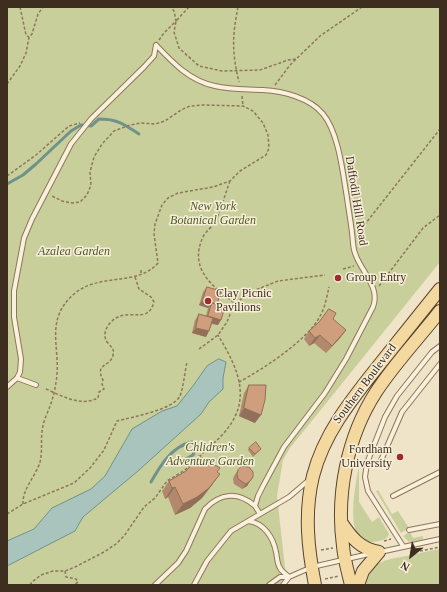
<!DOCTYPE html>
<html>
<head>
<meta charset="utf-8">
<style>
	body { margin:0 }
	#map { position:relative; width:447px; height:592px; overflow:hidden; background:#f0e4c8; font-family:Georgia,serif }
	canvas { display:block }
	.frame { position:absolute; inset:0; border:8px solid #3d2e20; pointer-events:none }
	.north { position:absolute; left:391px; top:536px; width:40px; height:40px; -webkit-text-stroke:3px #f7eed8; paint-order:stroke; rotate:210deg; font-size:11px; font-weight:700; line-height:16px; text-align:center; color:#3d2e20 }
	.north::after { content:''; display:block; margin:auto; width:14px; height:18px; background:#3d2e20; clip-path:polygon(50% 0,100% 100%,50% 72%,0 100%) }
</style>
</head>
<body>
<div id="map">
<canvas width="447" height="592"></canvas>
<div class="frame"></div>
<div class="north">N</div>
</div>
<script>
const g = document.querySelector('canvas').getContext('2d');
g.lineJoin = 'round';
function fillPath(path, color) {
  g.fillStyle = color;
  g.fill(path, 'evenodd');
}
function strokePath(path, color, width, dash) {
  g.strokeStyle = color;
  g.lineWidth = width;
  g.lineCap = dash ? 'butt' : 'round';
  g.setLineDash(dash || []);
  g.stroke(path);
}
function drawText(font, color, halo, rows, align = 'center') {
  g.font = font + ' Georgia,serif';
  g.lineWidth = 3;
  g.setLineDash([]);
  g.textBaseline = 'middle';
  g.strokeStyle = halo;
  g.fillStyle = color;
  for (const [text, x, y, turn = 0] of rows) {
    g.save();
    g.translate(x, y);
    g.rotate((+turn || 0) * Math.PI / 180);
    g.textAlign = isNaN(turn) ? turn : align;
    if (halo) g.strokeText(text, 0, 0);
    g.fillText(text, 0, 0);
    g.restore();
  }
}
fillPath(new Path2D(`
	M7,7h433v255l-150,186 -7,12 -6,36 10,89h-280z
	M359,466v36l13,20 7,-5 10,17c-2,6 -9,7 -16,8 -31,3 -17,-59 -14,-76z
	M378,490l14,24 6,-3 11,17 -8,5 -25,-42z
	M410,532l3,6 10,-2v4l-14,2 -6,-6z
	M440,549v35l-76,1c5,-24 22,-25 42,-29 12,-3 23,-5 34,-7z`), '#c9cf9b');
const water = new Path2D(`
	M219,359l7,3 -3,16v11l-14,13 -8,12 -63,57 -55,46 -8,14 -68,35v-25l27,-12 18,-21 39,-19 14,-13 27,-47 30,-18 15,-5 16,-20 14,-20z`);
fillPath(water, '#a9c4bc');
strokePath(water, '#6f938a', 1);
strokePath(new Path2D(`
	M7,184l16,-9 13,-11 35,-33 10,-6 10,1 8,-7c18,0 25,5 40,15
	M151,482c9,-16 21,-36 41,-40l4,6 -3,7 -7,4`), '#6f938a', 3);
const service = new Path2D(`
	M156,45c17,18 34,36 59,41 16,4 32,3 48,4 20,1 47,8 60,24 16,19 20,61 24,84 2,15 5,30 6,45 1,24 29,41 20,64l-27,52 -21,34 -41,54 -21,39 -5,10 -3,10 5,8
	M17,378l19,7
	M7,387l10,-9 3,-6 1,-13 -7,-42v-26l10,-53 8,-19 39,-75 20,-25 53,-52 10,-11 2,-11
	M379,465l23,-53 38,-48
	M393,496l47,-24
	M248,521c16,2 25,16 28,31 1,4 1,12 4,16 1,3 6,6 9,9
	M409,530l31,-6
	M403,546l-35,-55 -3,-14 2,-14 18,-46 12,-21 35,-44 8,-6
	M380,552l60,-13
	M155,585l23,-22 8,-12 19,-42c15,-16 33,-18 50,-3
	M194,585l13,-24 24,-30 58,-34 20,-17
	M269,585l11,-8h9l23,-10 57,-13
	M283,585l6,-8`);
const primary = new Path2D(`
	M341,522c10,15 19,27 38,30
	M315,585c-7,-36 -11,-72 -2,-109 11,-43 39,-77 66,-111 20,-25 41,-51 61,-76
	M351,585c-3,-13 -7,-26 -8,-39 -7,-52 4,-109 33,-154 19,-29 43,-54 64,-81
	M358,585l5,-14 16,-19`);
strokePath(service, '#8d765c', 6);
strokePath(primary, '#5b4430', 14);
strokePath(new Path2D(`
	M20,7l6,28 3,2
	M189,7l-13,14 -2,11 5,16 20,18 23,5 38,-1 28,-10 8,-1
	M238,7c-6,30 -6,46 1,75
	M159,40l5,-7 12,-12 -2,-10 -3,-4
	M7,84l13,-18 6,-13 3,-16 3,-3 6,-20 5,-7
	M275,85l15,-20 30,-29 42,-29
	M242,96l1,10
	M7,176l29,-21 33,-29 11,-3
	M230,181c-5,14 -9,28 -15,41 -3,5 -9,9 -12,15 -15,32 10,50 33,67
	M358,233l82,-104
	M343,269l11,-3
	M141,270v5
	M379,286l44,-58 17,-13
	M199,349l19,-14 9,-13 5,-13 9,-10 17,-10 20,-8 47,-6
	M239,382c23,-12 70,-43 81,-66 5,-8 7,-20 9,-29
	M46,389c16,7 35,18 52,9l1,-6 5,-3 -2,-5 1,-4c-9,-17 8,-13 10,-25 2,-6 -2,-8 -6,-13 -6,-9 2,-21 11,-25 16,-7 30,6 36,-15l-3,-5 -12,-8 -4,-12
	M199,457c3,-2 5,-6 8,-9 5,-4 10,-7 14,-12 33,-34 18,-66 -3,-101
	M23,504c-1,-15 13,-28 17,-42 3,-12 0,-24 3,-36 1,-7 5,-14 7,-20 3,-8 5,-16 6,-24 6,-33 -13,-61 18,-88 26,-22 63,-7 84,-31l-4,-29 1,-10 7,-19 6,-7 10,-5 35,-6 17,-6 10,-10 26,-16 3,-7 -1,-13 -5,-12 -10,-12 -10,-5 -40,-1 -13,1 -9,4 -16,11 -10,3 -14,-1 -11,2 -16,6 -12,13 -8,13 -4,15 1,13 -4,10 -7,7 -8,1 -10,-2 -10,-5
	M7,514l16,-10 51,-21 16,-15 14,-18 13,-29c15,-4 56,-11 63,-25 3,-7 5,-25 7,-34
	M384,541l7,-2
	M321,550l12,-2
	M420,551l20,-4
	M65,571l1,6 10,2 2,3 -4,3
	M325,579l14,-3
	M30,585l2,-3 9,-7 12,-4h12l10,-4 29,-15 12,-8 8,-8 20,-29 11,-9 12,-17 18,-11 11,-10`), '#8d765c', 1.5, [3, 2]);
strokePath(service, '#faf1dc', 4);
strokePath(primary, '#f3d9a0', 12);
fillPath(new Path2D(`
	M207,287l9,18 2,20 -6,-1 -6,13 -14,-4 3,-13 4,-6 7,2 2,-8 -9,-3 4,-13z
	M333,319l13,11 -6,8 -14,15 -12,-10 -5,3 -5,-7 5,-8z
	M249,385l6,38 -16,-7 5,-23z
	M249,448l12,1 -8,8 -5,-7z
	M238,470l15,7 -6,9 -5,3 -8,-5 -1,-5 1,-3z
	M217,472l-4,12 -11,14 -12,10 -15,7 -7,-18 -3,2 -3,-8 7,-10z`), '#b2896c');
fillPath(new Path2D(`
	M203,300l14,4 -5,-1 -4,5 -9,-3z
	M208,316l13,4 -3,5 -14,-4z
	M196,328l13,3 -3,6 -14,-4z
	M346,330l-6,8 -14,15 6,-7z
	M320,335l-6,8 -5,3 6,-8z
	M244,408l17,7 -6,8 -16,-7z
	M220,474l-18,24 -12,10 -15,7 8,-11z
	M250,481l-3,5 -5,3 4,-5z
	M175,487l-7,10 -3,2 7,-11z`), '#916f58');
const building = new Path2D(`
	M207,287l14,4 -4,13 -14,-4z
	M212,303l13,4 -4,13 -13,-4z
	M329,309l7,4 -3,6 13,11 -14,16 -12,-11 -5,3 -6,-7 10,-9z
	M199,314l14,4 -4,13 -13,-3z
	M249,385h17l-1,15 -4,15 -17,-7z
	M256,442l5,7 -6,5 -6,-6z
	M199,456l21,12 -3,4 3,2 -11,14 -12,9 -14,7 -8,-17 -3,1 -3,-7 17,-10z
	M242,466l7,1 4,5v5l-3,4 -4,3 -8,-5 -1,-5 1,-4z`);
fillPath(building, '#cf9f7d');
strokePath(building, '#916f58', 1);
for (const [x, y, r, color] of [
	[338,278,4,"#9e2a2b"],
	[208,301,4,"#9e2a2b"],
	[400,457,4,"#9e2a2b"]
]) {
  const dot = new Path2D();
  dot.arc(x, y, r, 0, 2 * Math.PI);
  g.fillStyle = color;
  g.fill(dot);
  strokePath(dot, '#f7eed8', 1.5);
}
drawText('12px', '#3d2e20', '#f7eed8', [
	["Daffodil Hill Road",356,201,81],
	["Southern Boulevard",365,384,-53]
]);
drawText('italic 12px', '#4d5a26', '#f7eed8', [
	["New York",213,207],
	["Botanical Garden",213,221],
	["Azalea Garden",74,252],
	["Chlidren's",210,448],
	["Adventure Garden",210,462]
]);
drawText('12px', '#3d2e20', '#f7eed8', [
	["Group Entry",346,278],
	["Clay Picnic",216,294],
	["Pavilions",216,308],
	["Fordham",392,450,"right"],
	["University",392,464,"right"]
], 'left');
</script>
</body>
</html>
